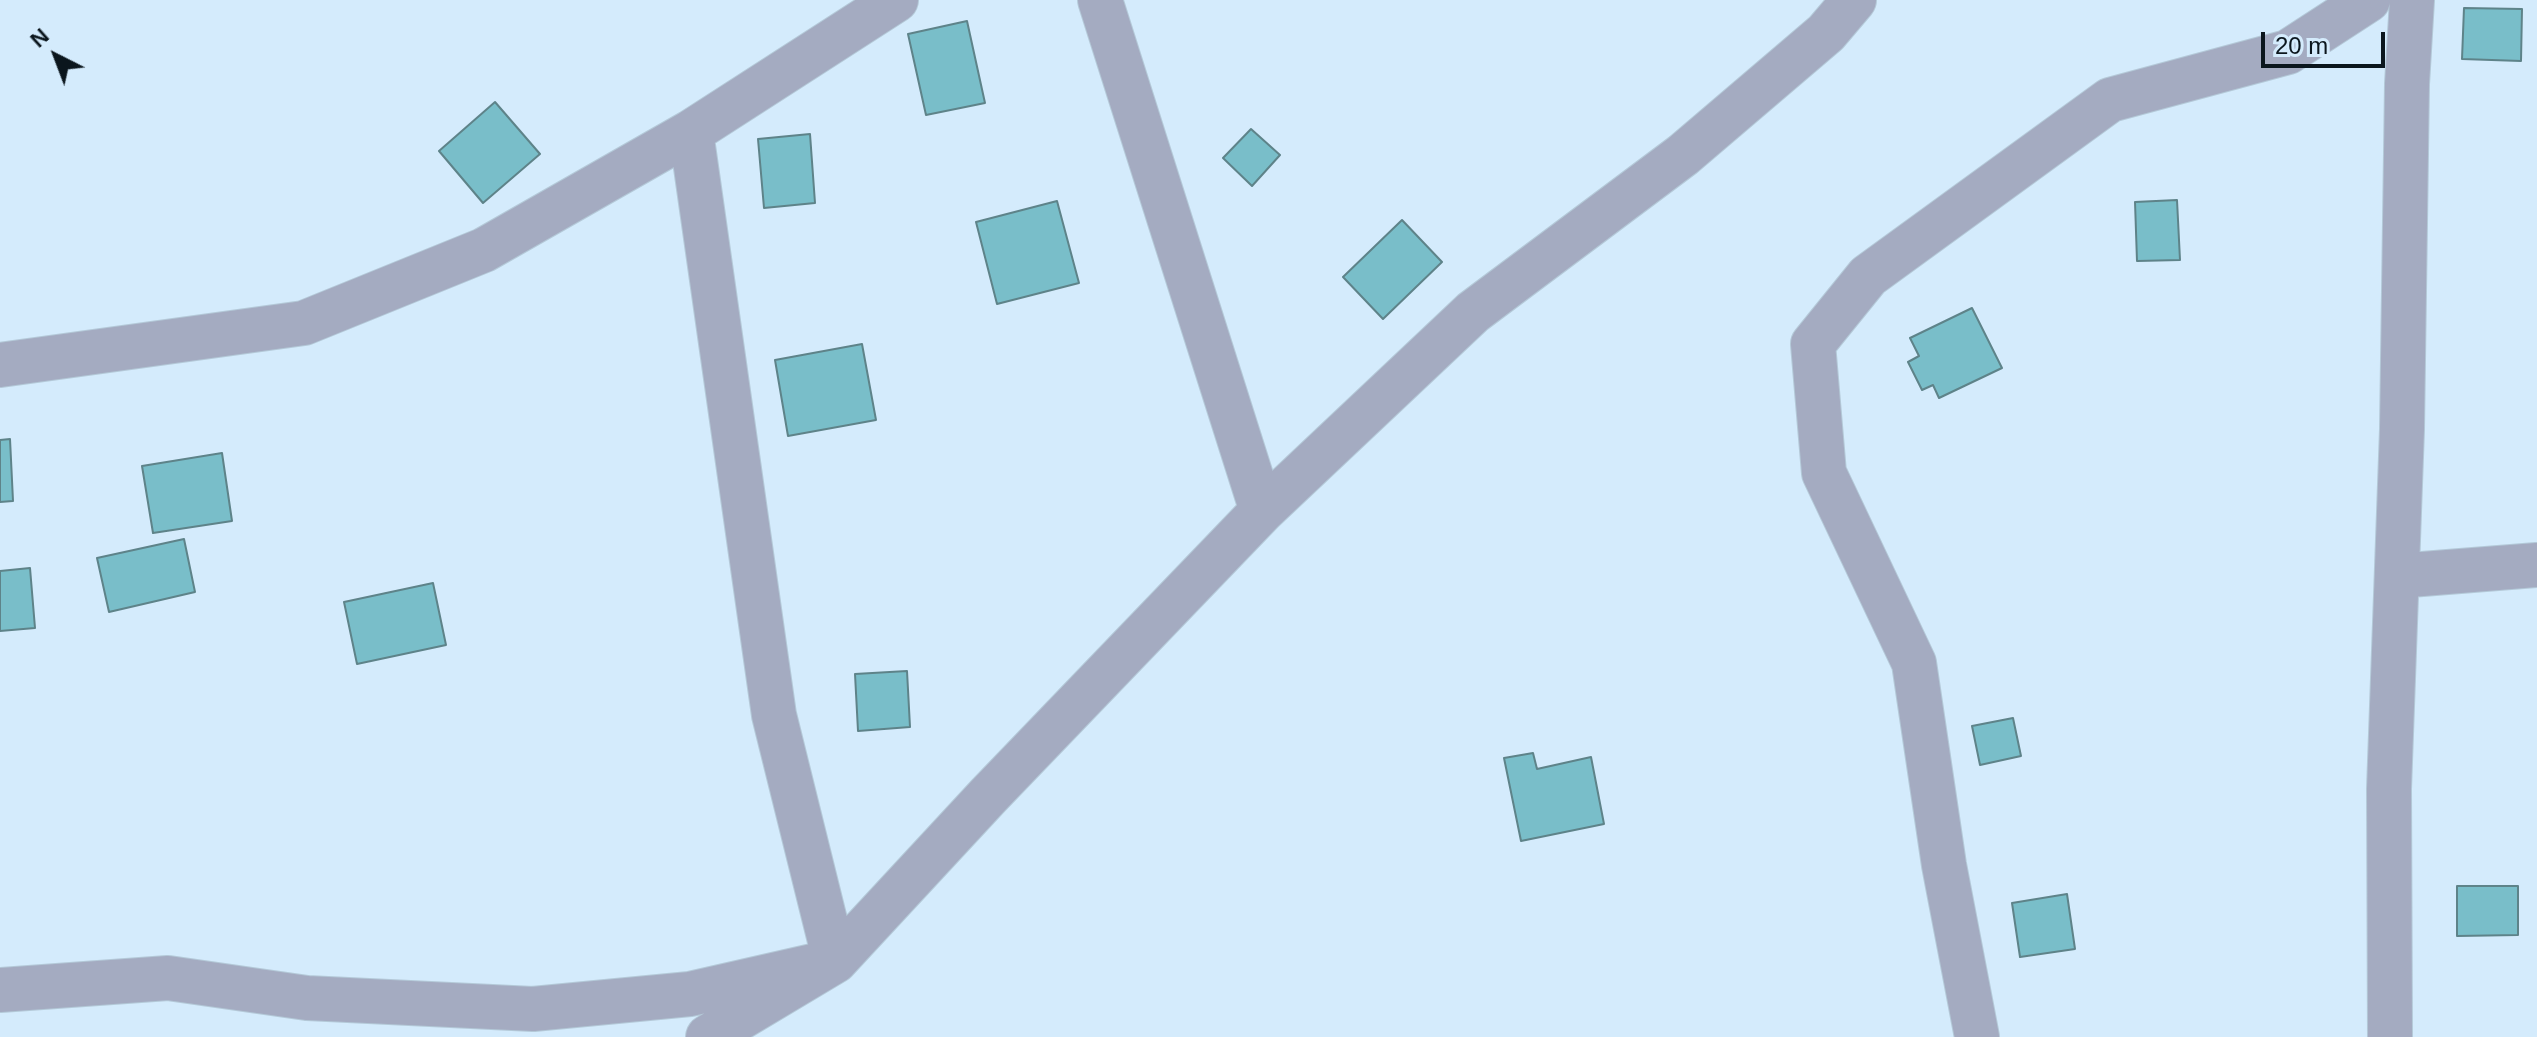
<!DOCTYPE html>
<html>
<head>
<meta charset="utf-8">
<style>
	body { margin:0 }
	#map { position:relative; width:2537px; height:1037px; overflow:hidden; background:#d4ebfc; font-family:Helvetica,sans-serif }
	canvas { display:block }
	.north { position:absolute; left:16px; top:16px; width:80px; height:80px; -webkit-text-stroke:6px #d4ebfc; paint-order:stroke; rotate:318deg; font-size:22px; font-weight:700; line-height:32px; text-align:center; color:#0b161d }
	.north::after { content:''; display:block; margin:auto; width:28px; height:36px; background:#0b161d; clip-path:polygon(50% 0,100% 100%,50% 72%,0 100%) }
	.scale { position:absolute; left:2261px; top:32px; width:124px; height:36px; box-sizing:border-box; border:4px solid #0b161d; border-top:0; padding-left:10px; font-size:24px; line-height:28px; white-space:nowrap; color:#0b161d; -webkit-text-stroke:6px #d4ebfc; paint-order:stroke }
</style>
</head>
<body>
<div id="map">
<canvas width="2537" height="1037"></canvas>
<div class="north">N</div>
<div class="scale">20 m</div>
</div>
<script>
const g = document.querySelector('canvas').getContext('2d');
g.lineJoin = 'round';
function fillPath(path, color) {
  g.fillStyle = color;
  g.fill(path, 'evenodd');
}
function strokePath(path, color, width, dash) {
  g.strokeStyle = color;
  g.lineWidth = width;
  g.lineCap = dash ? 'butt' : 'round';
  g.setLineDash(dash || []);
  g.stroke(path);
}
const building = new Path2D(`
	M2464,8l58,1 -1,52 -59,-2z
	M967,21l18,82 -59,12 -18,-81z
	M495,102l45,52 -57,49 -44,-52z
	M1251,129l29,26 -28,31 -29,-28z
	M810,134l5,69 -51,5 -6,-69z
	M2177,200l3,60 -43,1 -2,-59z
	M1057,201l22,82 -82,21 -21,-82z
	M1402,220l40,42 -59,57 -40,-42z
	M1972,308l30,60 -63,30 -6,-13 -11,5 -14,-28 11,-6 -9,-18z
	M862,344l14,76 -88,16 -13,-76z
	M10,439l3,62 -13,1v-62z
	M222,453l10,68 -79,12 -11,-67z
	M184,539l11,53 -86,20 -12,-54z
	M30,568l5,60 -35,3v-60z
	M433,583l13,62 -89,19 -13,-62z
	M907,671l3,56 -52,4 -3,-57z
	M2013,718l8,38 -41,9 -8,-39z
	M1533,753l4,16 54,-12 13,67 -83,17 -17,-83z
	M2457,886h61v49l-61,1z
	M2067,894l8,55 -55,8 -8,-54z`);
fillPath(building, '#79bec9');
strokePath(building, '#5e8389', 2);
const street = new Path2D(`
	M1100,0l162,511
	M691,132l205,-132
	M0,365l304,-42 180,-73 207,-118 83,583 61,246 -145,33 -157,15 -226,-11 -139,-20 -168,12
	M2397,576l140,-11
	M708,1037l127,-76 153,-165 274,-285 211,-199 210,-157 143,-122 28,-33
	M1977,1037l-33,-172 -30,-202 -90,-190 -11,-129 55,-68 242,-176 178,-48 80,-52
	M2390,1037l-1,-248 13,-360 5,-345 5,-84`);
strokePath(street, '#b4c9d8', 46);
strokePath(street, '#a4abc1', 44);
</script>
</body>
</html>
